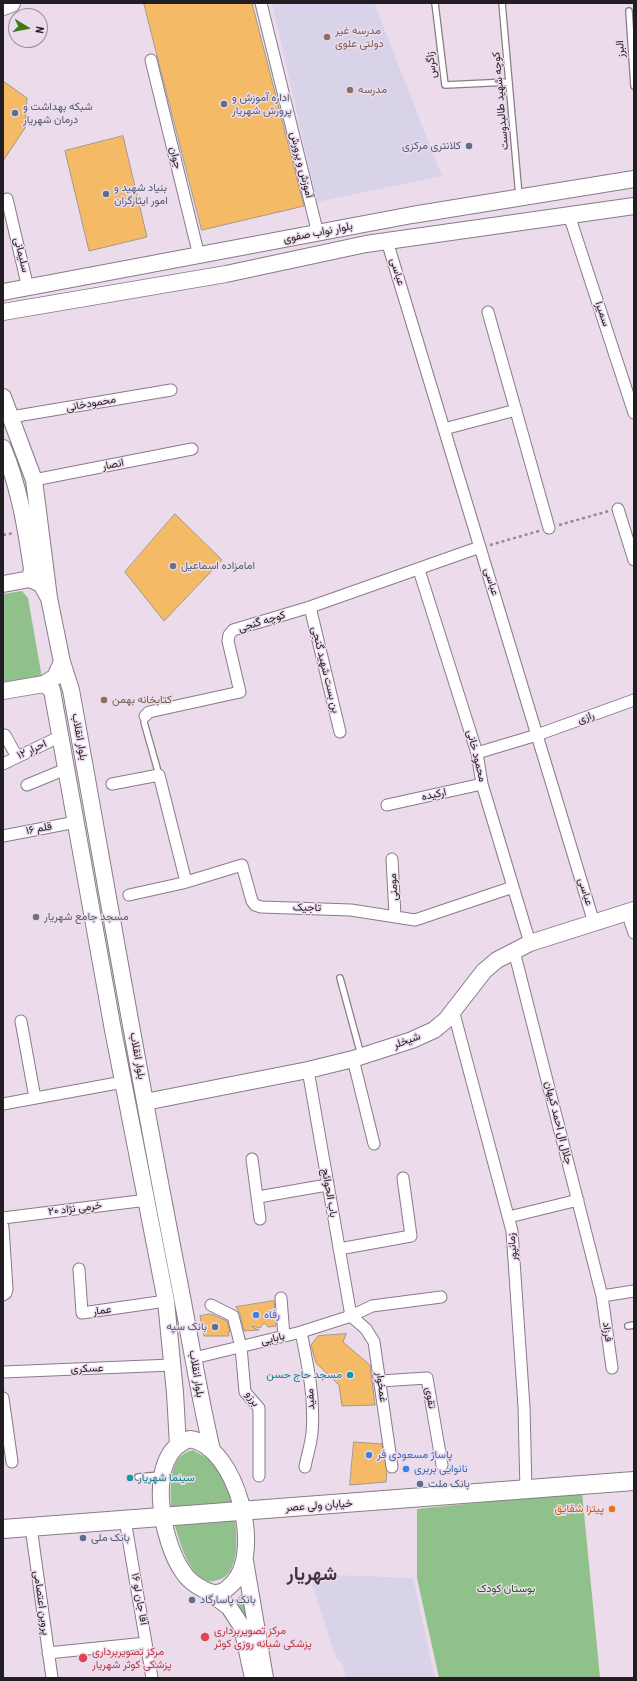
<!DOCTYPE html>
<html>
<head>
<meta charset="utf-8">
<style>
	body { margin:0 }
	#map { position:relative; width:637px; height:1681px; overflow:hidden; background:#ebdbeb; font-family:"Roboto Condensed",sans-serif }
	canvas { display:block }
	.frame { position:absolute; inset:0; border:4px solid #221d22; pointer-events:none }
	.north { position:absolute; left:8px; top:8px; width:40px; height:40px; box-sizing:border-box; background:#ebdbeb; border:1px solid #9b8f9b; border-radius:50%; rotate:100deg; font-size:11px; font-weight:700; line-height:16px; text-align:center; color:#221d22 }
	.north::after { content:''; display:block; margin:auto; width:14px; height:18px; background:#3c7b18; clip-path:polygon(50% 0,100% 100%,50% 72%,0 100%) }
</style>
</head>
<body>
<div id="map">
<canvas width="637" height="1681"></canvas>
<div class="frame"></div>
<div class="north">N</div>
</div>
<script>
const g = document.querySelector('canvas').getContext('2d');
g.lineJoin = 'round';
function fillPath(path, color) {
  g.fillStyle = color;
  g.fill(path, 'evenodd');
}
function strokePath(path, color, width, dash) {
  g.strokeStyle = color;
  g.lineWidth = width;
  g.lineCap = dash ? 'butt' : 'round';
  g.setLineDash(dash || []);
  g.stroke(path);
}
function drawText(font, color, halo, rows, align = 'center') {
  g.font = font + ' "Roboto Condensed",Vazirmatn,sans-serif';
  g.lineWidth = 3;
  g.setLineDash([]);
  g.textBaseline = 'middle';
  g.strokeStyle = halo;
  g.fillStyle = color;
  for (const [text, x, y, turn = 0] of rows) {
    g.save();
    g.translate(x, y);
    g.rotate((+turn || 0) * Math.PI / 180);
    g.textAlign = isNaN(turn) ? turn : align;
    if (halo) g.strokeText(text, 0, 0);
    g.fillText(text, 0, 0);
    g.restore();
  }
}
fillPath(new Path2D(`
	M272,3h102l68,173 -125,26z
	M309,1574l104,4 22,100h-89l-3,-13 -8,-9z`), '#d9d3e9');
fillPath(new Path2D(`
	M22,591l6,7 14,80 -39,5v-89z
	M193,1450l19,11 8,12 13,30 -62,4c0,-20 -4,-51 22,-57z
	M582,1492l18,186h-161l-22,-100v-69z
	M235,1520c2,17 5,54 -17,60 -6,2 -10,2 -15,-1 -16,-9 -23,-37 -28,-53z
	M245,1590l3,31 -16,-19 7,-5z`), '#90c18b');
const building = new Path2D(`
	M144,3h108l52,203 -102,24z
	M3,81l24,17 -2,30 -22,33z
	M123,136l24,101 -58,14 -24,-100z
	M175,514l47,46 -58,61 -39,-49z
	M274,1301l2,25 -8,1 -4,-4 -4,5 -7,-2 -1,1 7,3 -15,1 -4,-17 -4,-7z
	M211,1314l16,7 3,11h-2l1,4h-25l-4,-20z
	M346,1334l-3,8 27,23 5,40 -33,1 -3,-21 -23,-22 -5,-18 7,-9z
	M354,1442l28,2 5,27 -1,11 -36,3z`);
fillPath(building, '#f5ba66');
strokePath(building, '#a59888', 1);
const lane = new Path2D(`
	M435,3l10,82 64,-3
	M502,3l17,193
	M629,11l5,75
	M145,716l-1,6 15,53
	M340,978l21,77
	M628,1326l6,-1
	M138,1477l22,-2`);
const street = new Path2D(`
	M261,3l57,231
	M151,60l48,196
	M7,199l21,89
	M569,215l65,198
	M387,241l207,682
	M488,312l61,216
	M11,417l160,-27
	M444,429l72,-19
	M34,480l158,-31
	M618,509l16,51
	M419,570l58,183 5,31 48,159
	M310,607l30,125
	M145,716l4,-4 91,-20 -12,-51 1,-6 4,-5 77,-23 170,-60
	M5,735l12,22
	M477,753l60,-18 97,-35
	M3,764l58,-28
	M112,784l47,-9 27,107
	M27,785l39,-16
	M387,805l95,-21
	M3,836l73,-14
	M392,859l3,57
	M129,895l54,-12 59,-18 10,36 3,4 6,2 90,3 64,10 98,-33
	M627,912l7,21
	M514,951l88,345 10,72
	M453,1010l59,221 12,176 2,84
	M21,1021l14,77
	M353,1059l21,85
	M308,1070l43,246
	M3,1104l120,-22
	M252,1159l8,60
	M258,1197l69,-12
	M509,1217l69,-17
	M3,1218l144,-18
	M3,1227l4,62 -1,4 -3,2
	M339,1249l72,-13 -8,-58
	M79,1269l3,44 84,-12
	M602,1296l32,-5
	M281,1298l3,38
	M211,1305l22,11 8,31 4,45 14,16v68
	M351,1316l15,13 8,13 18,125
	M301,1332c7,34 14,67 11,101 -1,11 -5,23 -7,34
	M194,1358l107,-26 50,-16 21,-10 69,-9
	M3,1372l169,-7
	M380,1381l47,-3 15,87
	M3,1398l9,64
	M125,1520l27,158
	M31,1527l21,151
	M48,1653l98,-10`);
const secondary = new Path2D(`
	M3,292l409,-77 222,-36
	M3,312l223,-38 140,-30 268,-38
	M3,397l31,83 15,118
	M3,448c16,38 23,80 29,121l-2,10
	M3,584l27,-5 11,5 8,14 13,64 -7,15 -11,7 -41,7
	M62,662l9,28c35,194 68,388 106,581 12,60 21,120 35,179
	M44,684l8,6 61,340 53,271 9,92 3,52
	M145,1102l163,-32 45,-11 59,-19 22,-10 12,-10 38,-49 13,-11 33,-17 104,-33
	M190,1439c46,7 74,112 43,144 -4,4 -8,8 -12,9 -6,2 -13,0 -18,-3 -8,-4 -15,-9 -20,-17 -21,-29 -40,-119 7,-133z
	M245,1561l20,117
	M209,1592l20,15 13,20 11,51`);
const primary = new Path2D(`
	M3,6l8,-3
	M3,1529l631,-48`);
strokePath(lane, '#897b89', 8);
strokePath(street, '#897b89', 13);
strokePath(secondary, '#897b89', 18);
strokePath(primary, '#897b89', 20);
strokePath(new Path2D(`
	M559,525l50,-14
	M3,535l11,-2
	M490,545l49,-14`), '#958a95', 2.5, [3, 3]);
strokePath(lane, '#fff', 5.5);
strokePath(street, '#fff', 11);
strokePath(secondary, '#fff', 16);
strokePath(primary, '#fff', 18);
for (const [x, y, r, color] of [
	[327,37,4,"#8d6e63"],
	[350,90,4,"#8d6e63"],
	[224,104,4,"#5c6f8a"],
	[15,113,4,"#5c6f8a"],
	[469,146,4,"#5c6f8a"],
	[106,194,4,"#5c6f8a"],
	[173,566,4,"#6b7280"],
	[104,700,4,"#8d6e63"],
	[36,917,4,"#6b7280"],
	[256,1315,4,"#3f7fe0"],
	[215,1327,4,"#5c6f8a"],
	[350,1375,4,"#0f9aa8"],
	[369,1455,4,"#3f7fe0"],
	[406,1469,4,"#3f7fe0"],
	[130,1478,4,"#0f9aa8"],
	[420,1484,4,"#5c6f8a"],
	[612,1509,4,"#e8710a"],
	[83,1538,4,"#5c6f8a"],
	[192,1600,4,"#5c6f8a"],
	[205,1637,5,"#e0444e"],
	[83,1658,5,"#e0444e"]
]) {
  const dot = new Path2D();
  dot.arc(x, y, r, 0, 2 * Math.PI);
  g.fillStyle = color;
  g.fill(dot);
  strokePath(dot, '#ebdbeb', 1.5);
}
drawText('11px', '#785e54', '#ebdbeb', [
	["مدرسه غیر",335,31],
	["دولتی علوی",335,44],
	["مدرسه",358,90],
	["کتابخانه بهمن",112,700]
], 'left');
drawText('11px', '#221d22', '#ebdbeb', [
	["البرز",621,49,-94],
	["زاگرس",432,65,-97],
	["کوچه شهید طالبدوست",501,101,-95],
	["جوان",175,158,76],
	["آموزش و پرورش",301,165,76],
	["بلوار نواب صفوی",318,233,-11],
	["سلیمانی",21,255,76],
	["عباسی",397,272,73],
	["سمیرا",602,314,72],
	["محمودخانی",91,404,-10],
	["انصار",113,465,-11],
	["عباسی",491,582,73],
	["کوچه گنجی",262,622,-17],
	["بن بست شهید گنجی",325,670,76],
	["رازی",586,718,-20],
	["بلوار انقلاب",79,737,80],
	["احرار ۱۲",32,750,-25],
	["محمود خانی",476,756,76],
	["ارکیده",434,795,-12],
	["قلم ۱۶",39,829,-11],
	["مومنی",394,887,-93],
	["عباسی",585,892,73],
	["تاجیک",307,908,1],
	["شیخلر",407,1041,-20],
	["بلوار انقلاب",137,1056,80],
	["جلال ال احمد کیهان",558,1123,76],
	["باب الحوائج",329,1193,80],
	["خرمی نژاد ۲۰",75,1209,-7],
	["زمانپور",513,1247,-95],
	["عمار",102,1311,-8],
	["فرزاد",607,1332,82],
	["بابایی",273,1339,-14],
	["عسکری",87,1369,-2],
	["بلوار انقلاب",196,1374,81],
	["غمخوار",381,1387,82],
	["تقوی",430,1398,81],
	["برزو",252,1399,55],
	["مفید",311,1399,-93],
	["خیابان ولی عصر",319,1506,-4],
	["آقا جان لو ۱۶",139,1599,80],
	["پروین اعتصامی",41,1603,82]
]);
drawText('11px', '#4e5e75', '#ebdbeb', [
	["اداره آموزش و",232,98],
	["پرورش شهریار",232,111],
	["شبکه بهداشت و",23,107],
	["درمان شهریار",23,120],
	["کلانتری مرکزی",461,146,"right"],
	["بنیاد شهید و",114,188],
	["امور ایثارگران",114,201],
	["بانک سپه",207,1327,"right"],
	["بانک ملت",428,1484],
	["بانک ملی",91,1538],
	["بانک پاسارگاد",200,1600]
], 'left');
drawText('11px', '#5b616d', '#ebdbeb', [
	["امامزاده اسماعیل",181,566],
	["مسجد جامع شهریار",44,917]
], 'left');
drawText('11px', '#366cbe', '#ebdbeb', [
	["رفاه",264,1315],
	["پاساژ مسعودی فر",377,1455],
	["نانوایی بربری",414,1469]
], 'left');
drawText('11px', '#0d838f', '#ebdbeb', [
	["مسجد حاج حسن",342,1375],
	["سینما شهریار",138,1478,"left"]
], 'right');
drawText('11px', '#c56008', '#ebdbeb', [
	["پیتزا شقایق",604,1509]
], 'right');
drawText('11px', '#1b5c16', '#ebdbeb', [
	["بوستان کودک",506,1589]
]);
drawText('11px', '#be3a42', '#ebdbeb', [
	["مرکز تصویربرداری",214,1631],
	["پزشکی شبانه روزی کوثر",214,1644],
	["مرکز تصویربرداری",92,1652],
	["پزشکی کوثر شهریار",92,1665]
], 'left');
drawText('bold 19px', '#403440', '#ebdbeb', [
	["شهریار",312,1575]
]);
</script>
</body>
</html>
